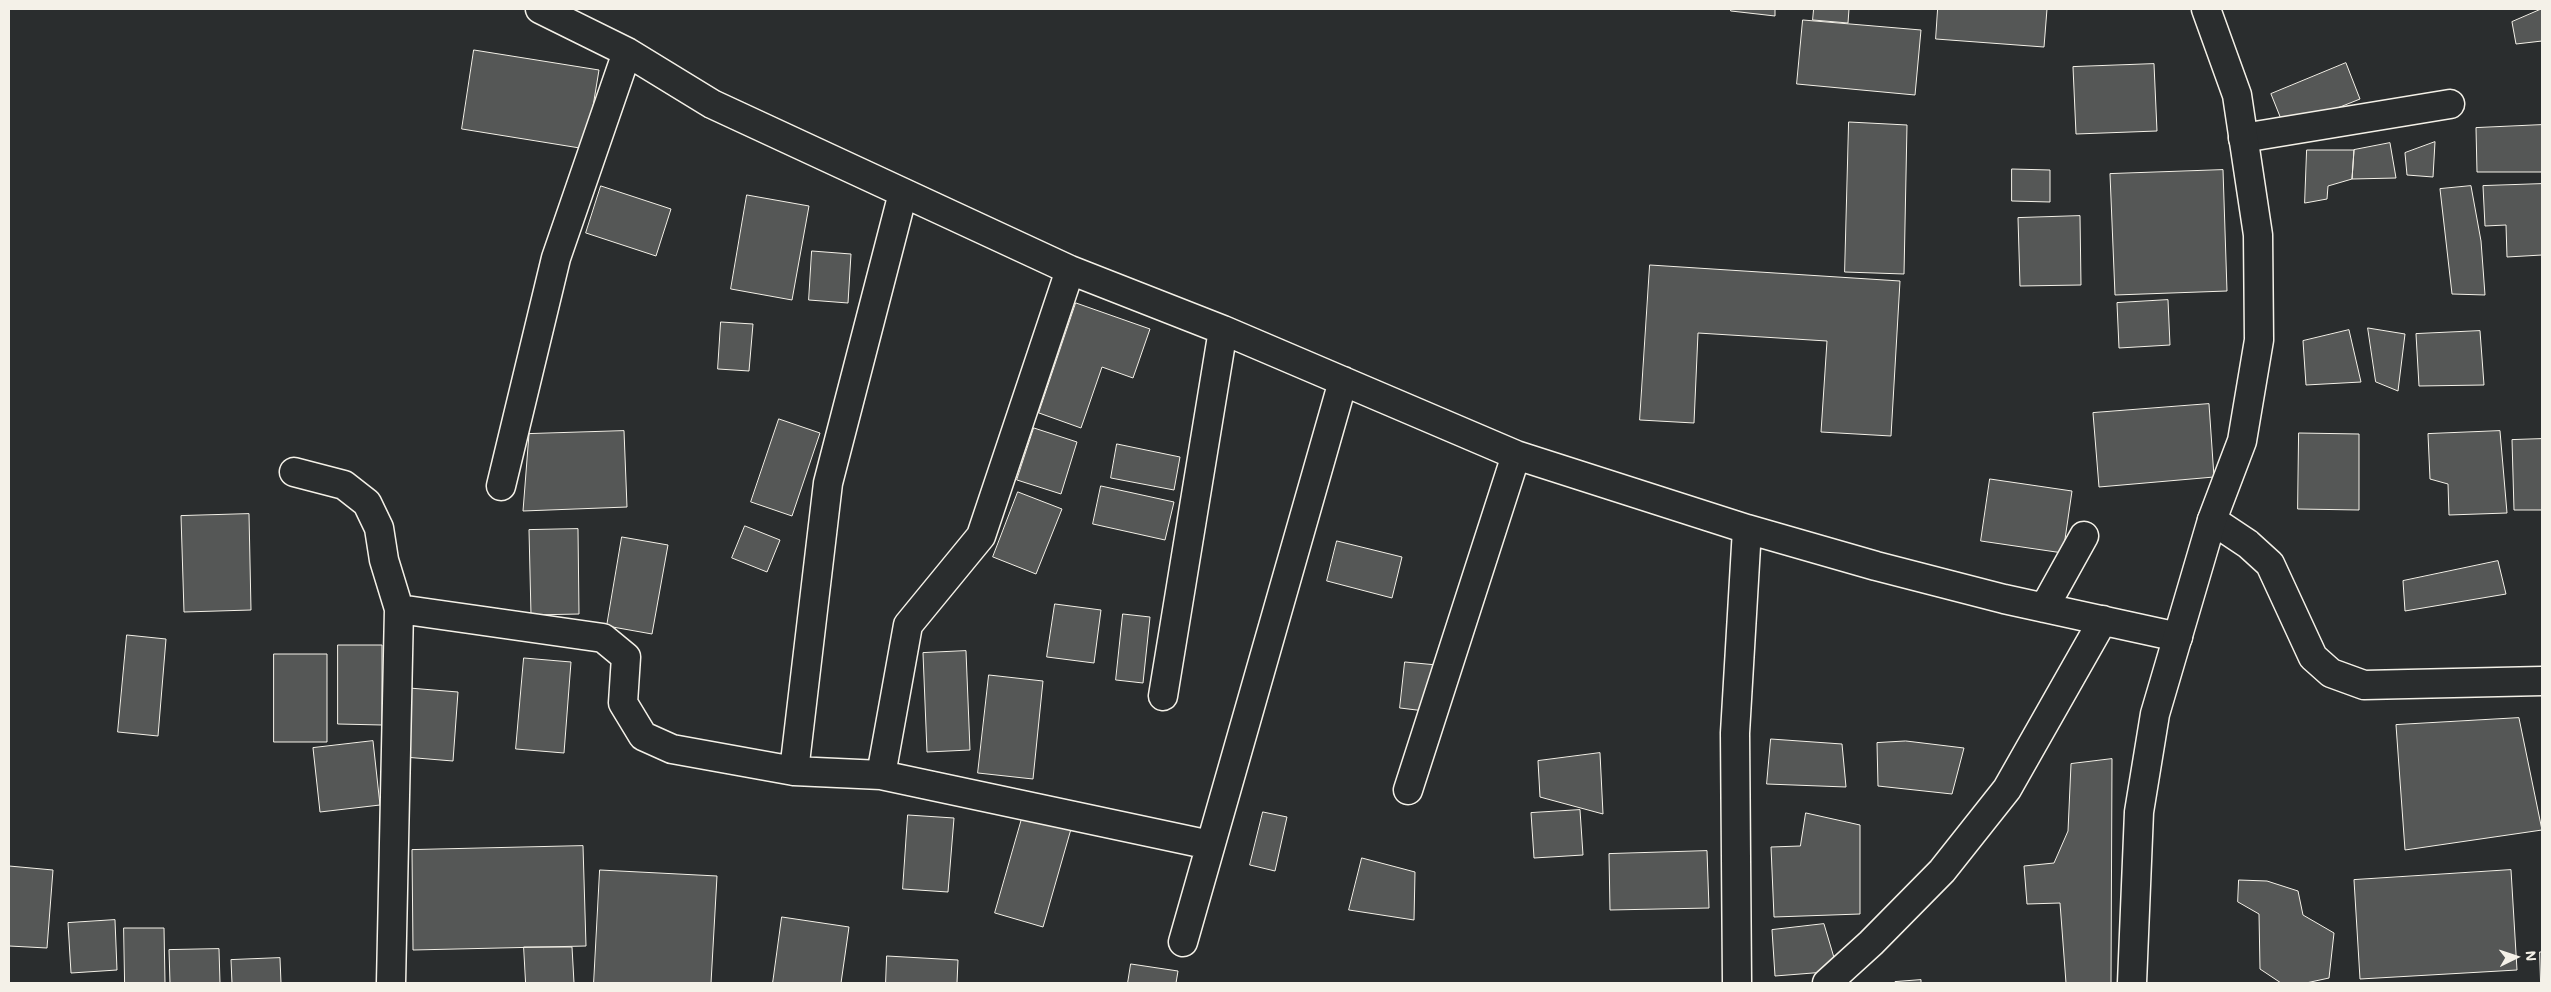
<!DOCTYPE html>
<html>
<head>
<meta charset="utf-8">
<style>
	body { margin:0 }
	#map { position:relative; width:2551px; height:992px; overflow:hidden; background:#2a2d2e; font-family:Mali,sans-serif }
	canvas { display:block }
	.frame { position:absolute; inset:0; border:10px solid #f4f1e8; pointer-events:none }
	.north { position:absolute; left:2491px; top:932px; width:50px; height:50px; -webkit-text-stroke:4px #2a2d2e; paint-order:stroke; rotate:86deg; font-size:14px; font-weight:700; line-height:20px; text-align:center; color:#f4f1e8 }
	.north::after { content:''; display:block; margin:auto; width:18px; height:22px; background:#f4f1e8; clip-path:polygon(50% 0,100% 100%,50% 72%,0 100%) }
</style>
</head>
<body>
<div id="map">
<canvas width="2551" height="992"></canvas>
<div class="frame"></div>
<div class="north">N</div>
</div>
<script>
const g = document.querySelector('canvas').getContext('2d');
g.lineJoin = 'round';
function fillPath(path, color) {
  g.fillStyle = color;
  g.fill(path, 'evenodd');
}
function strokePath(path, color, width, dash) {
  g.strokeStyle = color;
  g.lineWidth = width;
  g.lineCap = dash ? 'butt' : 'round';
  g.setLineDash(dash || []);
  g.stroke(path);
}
const building = new Path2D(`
	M1731,9h44v7l-44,-5z
	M1814,9h35l-1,14 -35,-3z
	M1938,9h109l-3,38 -108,-8z
	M2542,9v32l-26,3 -4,-22z
	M1803,20l118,10 -6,65 -118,-11z
	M474,50l125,20 -13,79 -124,-20z
	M2346,63l14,36 -75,30 -14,-35z
	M2154,64l3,67 -81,3 -3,-67z
	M1849,122l58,3 -3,149 -59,-2z
	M2542,125v47h-65l-1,-44z
	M2435,142l-2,35 -26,-2 -2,-22z
	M2390,143l6,35 -44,1 2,-29z
	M2307,150h47l-2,29 -24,7 -1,13 -22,4z
	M2012,169l38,1v32l-38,-1z
	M2223,170l4,121 -112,4 -5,-121z
	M2542,184v71l-35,2 -1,-32 -21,1 -2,-40z
	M601,186l70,23 -15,47 -70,-23z
	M2471,186l10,55 4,54 -33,-1 -12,-105z
	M747,195l62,11 -17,94 -61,-11z
	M2080,216l1,69 -61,1 -2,-68z
	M812,251l39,3 -3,49 -39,-3z
	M1650,265l250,16 -9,155 -70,-4 6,-91 -129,-8 -4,90 -54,-3z
	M2168,300l2,45 -51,3 -2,-45z
	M1076,303l74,26 -17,49 -31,-11 -21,61 -42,-15z
	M721,322l32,2 -4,47 -31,-2z
	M2368,328l37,6 -7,57 -22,-9z
	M2349,330l12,52 -55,3 -3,-44z
	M2480,331l4,54 -65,1 -3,-52z
	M2209,404l5,73 -115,10 -6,-74z
	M779,419l41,14 -28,83 -41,-14z
	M1034,428l43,14 -16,52 -44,-14z
	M624,431l3,76 -104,4 6,-77z
	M2500,431l7,82 -58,2 -1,-31 -18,-5 -2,-45z
	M2299,433l60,1v76l-61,-1z
	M2542,439v71h-28l-2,-70z
	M1117,444l63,13 -6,33 -63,-12z
	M1990,479l82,12 -9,62 -82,-12z
	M1101,486l73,16 -9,38 -72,-16z
	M1018,492l44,17 -26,65 -43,-17z
	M249,514l2,96 -67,2 -3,-96z
	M745,526l35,14 -13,32 -35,-14z
	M578,529l1,85 -48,1 -2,-85z
	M622,537l46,8 -16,89 -45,-8z
	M1337,541l65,16 -10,41 -65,-17z
	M2498,561l8,33 -101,17 -2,-30z
	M1055,604l46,6 -7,53 -47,-6z
	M1123,614l27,3 -7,66 -27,-3z
	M127,635l39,4 -8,97 -40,-4z
	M338,645h44v80l-44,-1z
	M966,651l4,99 -43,2 -4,-99z
	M274,654h53v88h-53z
	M524,658l47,4 -7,91 -48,-4z
	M1405,662l32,3 -4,47 -33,-4z
	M989,675l54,6 -10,98 -55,-6z
	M409,688l49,4 -5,69 -49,-4z
	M2519,718l23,112 -137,20 -9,-125z
	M1771,739l71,5 4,43 -79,-3z
	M373,741l7,64 -60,7 -7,-64z
	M1906,741l58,7 -12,46 -74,-8 -1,-43z
	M1600,753l3,61 -63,-17 -2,-36z
	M2112,759l-1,224h-45l-6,-80 -33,1 -3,-38 30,-3 14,-32 3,-67z
	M1025,808l48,14 -30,105 -48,-14z
	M1580,810l3,45 -49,3 -3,-45z
	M1263,812l24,5 -12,54 -25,-6z
	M1806,813l54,12v89l-86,3 -3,-70 29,-1z
	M908,815l46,3 -6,74 -45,-3z
	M583,846l3,100 -173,4 -1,-100z
	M1707,851l2,57 -99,2 -1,-56z
	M1362,858l53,14 -1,48 -65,-10z
	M9,866l44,4 -6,78 -38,-2z
	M600,870l117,6 -6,107h-117z
	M2511,870l6,100 -157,9 -6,-99z
	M2239,880l28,1 31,10 5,24 31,18 -5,45 -23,5h-25l-21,-14 -1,-55 -21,-12z
	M782,917l67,10 -8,56h-68z
	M115,920l2,50 -46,3 -3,-50z
	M1824,924l14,47 -63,5 -3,-46z
	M124,928h40l1,55h-40z
	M524,947h48l2,36h-48z
	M219,949l1,34h-50l-1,-33z
	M2540,952h2v31h-1z
	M887,956l71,4 -1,23h-71z
	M280,958l1,25h-49l-1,-23z
	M1131,964l47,7 -2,12h-48z
	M1921,980v3h-26v-1z`);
fillPath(building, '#555756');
strokePath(building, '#f4f1e8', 1);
const minor = new Path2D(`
	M540,9l87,43 85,52 358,166 153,60 293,125 231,74 129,37 128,33 174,38
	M2243,138l207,-34
	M294,472l50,13 23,18 12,25 5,32 15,49 -8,374
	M501,486l55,-228 71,-206
	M2212,520l36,24 22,20 43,93 18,16 33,12 178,-4
	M2044,608l40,-72
	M399,609l204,29 23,19 -3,46 20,33 29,13 122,22 87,4 329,70
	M1163,696l60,-366
	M794,771l34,-288 75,-290
	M881,775l27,-150 73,-89 89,-266
	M1408,790l108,-335
	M1183,942l160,-561
	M1737,983l-2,-250 12,-204
	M1827,983l44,-40 71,-72 65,-82 96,-169`);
const secondary = new Path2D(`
	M2132,983l7,-171 16,-98 57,-194 30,-79 17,-101 -1,-105 -21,-140 -31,-86`);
strokePath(minor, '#f4f1e8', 31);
strokePath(secondary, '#f4f1e8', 31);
strokePath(minor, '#2a2d2e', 28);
strokePath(secondary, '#2a2d2e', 28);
</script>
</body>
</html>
